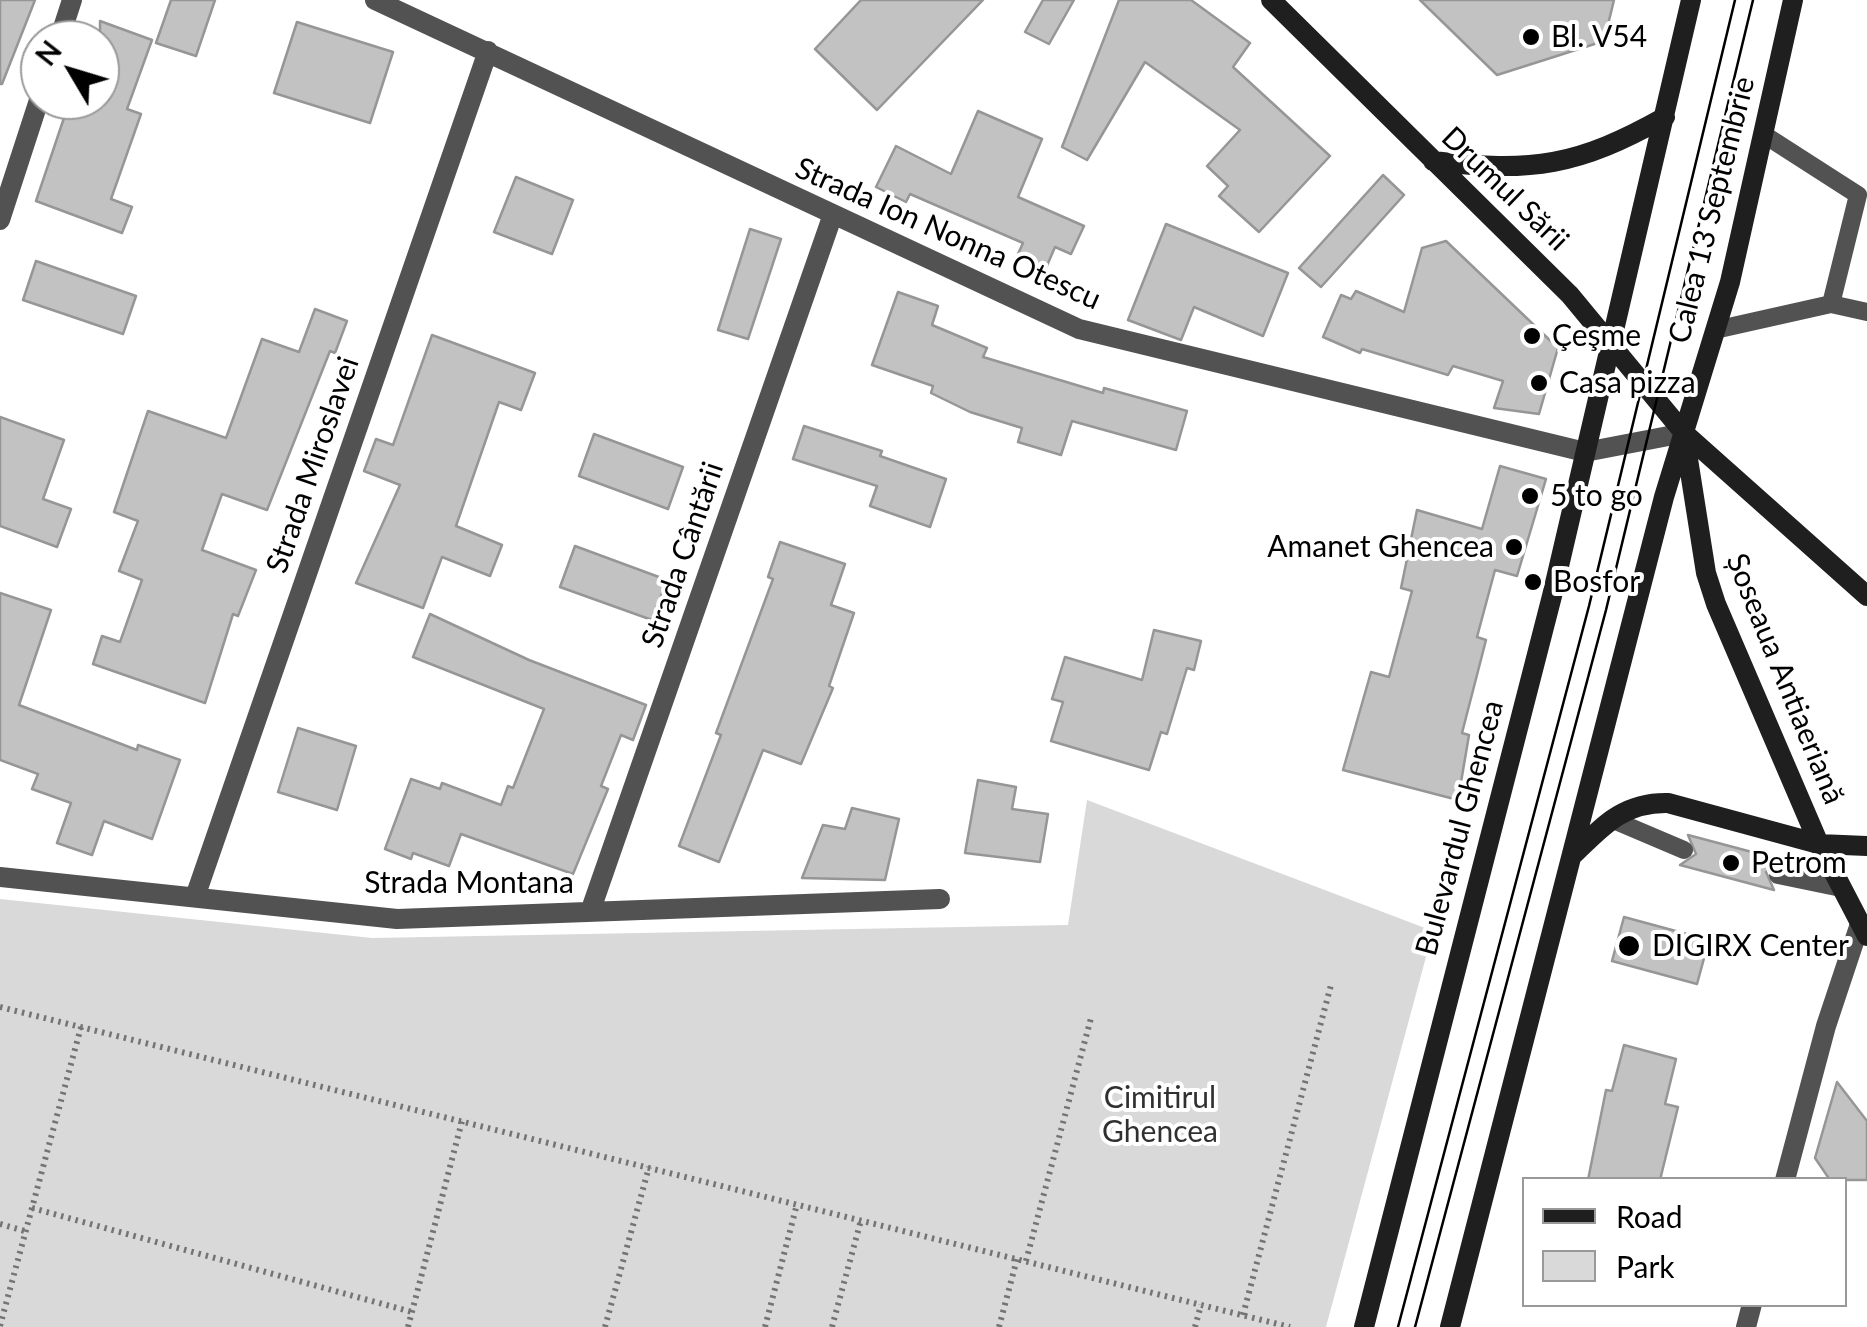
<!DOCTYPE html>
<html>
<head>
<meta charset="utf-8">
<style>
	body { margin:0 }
	#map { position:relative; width:1867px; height:1327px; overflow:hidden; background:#fff; font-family:Lato,sans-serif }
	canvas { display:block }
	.legend { position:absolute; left:1522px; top:1177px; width:325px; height:130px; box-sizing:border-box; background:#fff; border:2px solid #999; margin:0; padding:12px 18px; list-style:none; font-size:30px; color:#000 }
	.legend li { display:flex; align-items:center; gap:20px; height:50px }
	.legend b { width:50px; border:2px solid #999 }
	.north { position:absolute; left:20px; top:20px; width:100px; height:100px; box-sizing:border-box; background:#fff; border:2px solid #999; border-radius:50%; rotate:308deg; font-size:28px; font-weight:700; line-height:40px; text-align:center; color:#000 }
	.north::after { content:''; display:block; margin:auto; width:35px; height:45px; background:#000; clip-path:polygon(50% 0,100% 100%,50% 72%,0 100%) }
</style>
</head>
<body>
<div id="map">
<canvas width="1867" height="1327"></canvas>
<ul class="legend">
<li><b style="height:12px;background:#1f1f1f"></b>Road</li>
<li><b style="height:28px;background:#d9d9d9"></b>Park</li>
</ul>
<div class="north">N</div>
</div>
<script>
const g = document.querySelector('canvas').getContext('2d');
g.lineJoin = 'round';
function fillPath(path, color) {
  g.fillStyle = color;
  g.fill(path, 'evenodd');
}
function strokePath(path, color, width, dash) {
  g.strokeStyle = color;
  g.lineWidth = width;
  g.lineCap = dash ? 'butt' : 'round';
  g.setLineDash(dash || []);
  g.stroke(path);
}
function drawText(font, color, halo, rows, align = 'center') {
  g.font = font + ' Lato,sans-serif';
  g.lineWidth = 8;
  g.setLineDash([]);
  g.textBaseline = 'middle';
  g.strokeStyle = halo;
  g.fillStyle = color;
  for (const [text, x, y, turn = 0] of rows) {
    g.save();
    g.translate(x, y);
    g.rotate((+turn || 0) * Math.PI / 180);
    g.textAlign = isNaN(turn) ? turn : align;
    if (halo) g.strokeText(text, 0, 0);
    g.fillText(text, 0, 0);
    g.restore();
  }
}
fillPath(new Path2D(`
	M1087,800l346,131 -107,396h-1326v-428l372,39 696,-13z`), '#d9d9d9');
const building = new Path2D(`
	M0,0h35l-33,84h-2z
	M171,0h44l-19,56 -40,-13z
	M861,0h122l-106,110 -62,-61z
	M1043,0h31l-25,44 -24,-12z
	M1119,0h72l59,43 -17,24 97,89 -71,76 -40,-36 9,-10 -21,-20 33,-36 -95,-68 -58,98 -25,-13z
	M1420,0h194l-10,41 -107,34z
	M100,21l52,19 -25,69 14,5 -30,85 21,8 -10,26 -86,-32 34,-101h30z
	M297,22l96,30 -23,71 -96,-30z
	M978,111l64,28 -24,58 66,29 -13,28 -16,-7 -9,21 -29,-12 6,-13 -113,-49 -4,8 -30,-15 20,-41 55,28z
	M1383,175l21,20 -83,92 -22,-19z
	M516,177l57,23 -21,54 -58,-22z
	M1166,224l122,49 -25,63 -69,-29 -13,33 -53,-20z
	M750,229l31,10 -33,100 -30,-9z
	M1446,241l112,107 -19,66 -45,-6 9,-27 -50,-15 -5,9 -86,-26 -2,4 -37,-16 18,-42 10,4 5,-8 48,21 18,-64z
	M36,261l100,35 -13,38 -100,-34z
	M898,292l40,14 -6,19 55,23 -4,9 120,36 1,-5 83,23 -11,39 -104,-29 -11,34 -43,-13 4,-14 -52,-16 -39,-19 2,-7 -61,-21z
	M315,309l32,12 -12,32 -5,-2 -63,159 -45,-16 -20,56 54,20 -18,46 -5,-2 -28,89 -112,-39 9,-28 18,6 22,-62 -23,-9 19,-50 -24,-9 34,-101 78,27 36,-99 37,13z
	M432,335l103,38 -14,37 -22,-8 -43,124 46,19 -12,31 -48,-19 -19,51 -67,-25 44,-98 -36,-14 12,-32 17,6z
	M0,417l64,23 -21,59 28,10 -14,38 -57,-21z
	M804,426l78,25 -2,5 66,23 -16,48 -60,-21 7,-20 -84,-27z
	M594,434l89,33 -15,42 -89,-33z
	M1500,466l46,13 -29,97 -22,-6 -18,67 9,3 -24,93 7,2 -11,65 -115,-30 28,-98 18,5 23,-86 -11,-3 16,-78 65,19z
	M780,542l65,22 -14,41 23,8 -25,73 4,2 -32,76 -38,-14 -44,112 -40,-16 42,-111 -5,-2 57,-154 -5,-2z
	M575,546l92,34 -15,40 -92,-33z
	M0,593l51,17 -32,95 118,45 1,-5 42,15 -28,79 -48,-18 -12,34 -35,-12 14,-40 -39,-14 6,-15 -38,-14z
	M430,614l99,46 117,45 -13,35 -12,-5 -20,51 7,3 -35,85 -112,-40 -12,32 -36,-13 -2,6 -26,-10 26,-70 29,10 2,-6 59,22 7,-19 5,2 31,-79 -131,-52z
	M1154,630l47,11 -7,29 -7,-2 -20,66 -6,-2 -12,38 -98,-29 12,-39 -11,-3 13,-42 77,23z
	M298,728l58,18 -19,64 -59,-18z
	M978,780l38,7 -4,22 36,5 -8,48 -75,-9z
	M852,808l47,11 -14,61 -83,-2 21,-53 22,4z
	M1688,835l94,25 -16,12 8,18 -94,-25 16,-11z
	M1624,917l85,23 -12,44 -85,-23z
	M1624,1045l52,14 -11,45 13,3 -18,73h-72l18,-90 6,1z
	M1837,1082l30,39v59h-37l-15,-22z`);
fillPath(building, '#c2c2c2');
strokePath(building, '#969696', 2.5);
strokePath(new Path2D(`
	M0,1007l1290,320
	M32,1208l380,104
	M0,1224l25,7
	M1026,1261l65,-243
	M1243,1315l88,-330
	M0,1326l81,-299
	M408,1327l54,-206
	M605,1327l44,-160
	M765,1327l32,-123
	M832,1327l29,-107
	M999,1327l18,-68
	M1195,1327l6,-22`), '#747474', 6, [2.5, 5]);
strokePath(new Path2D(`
	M1831,304l36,8
	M1715,330l116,-26 27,-109 -95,-61
	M1611,819l73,31
	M1778,875l63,13`), '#525252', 18);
strokePath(new Path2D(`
	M375,0l704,329 506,123 99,-19
	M59,40l13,-40
	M0,220l40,-123
	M0,877l397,42 543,-20
	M195,897l293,-846
	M590,912l242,-695
	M1785,1180l41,-154 34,-102
	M1746,1327l6,-23`), '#525252', 20);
strokePath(new Path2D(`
	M1271,0l299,295 114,138 183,163
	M1433,161c99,12 145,5 232,-44
	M1685,440l21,133 10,31 103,240 48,92
	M1572,856c31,-30 51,-54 96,-53l151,41 48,2
	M1364,1327l188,-731 139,-596
	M1450,1327l214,-830 66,-215 63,-282`), '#1f1f1f', 20);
strokePath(new Path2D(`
	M1398,1327l191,-721 146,-606
	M1415,1327l191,-717 147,-610`), '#000', 2.5);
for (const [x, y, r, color] of [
	[1531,37,10,"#000"],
	[1532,336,10,"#000"],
	[1539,383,10,"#000"],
	[1530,496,10,"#000"],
	[1514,547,10,"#000"],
	[1533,582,10,"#000"],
	[1731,863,10,"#000"],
	[1629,946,12,"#000"]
]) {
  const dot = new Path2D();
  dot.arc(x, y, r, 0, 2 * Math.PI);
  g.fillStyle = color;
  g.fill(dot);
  strokePath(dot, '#fff', 4);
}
drawText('30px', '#000', '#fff', [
	["Bl. V54",1551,37],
	["Çeşme",1552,336],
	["Casa pizza",1559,383],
	["5 to go",1550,496],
	["Amanet Ghencea",1494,547,"right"],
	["Bosfor",1553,582],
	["Petrom",1751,863],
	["DIGIRX Center",1652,946]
], 'left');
drawText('30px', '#000', '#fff', [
	["Drumul Sării",1505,189,44],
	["Calea 13 Septembrie",1712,210,-76],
	["Strada Ion Nonna Otescu",948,234,24],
	["Strada Miroslavei",313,465,-71],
	["Strada Cântării",683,555,-71],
	["Șoseaua Antiaeriană",1785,679,68],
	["Bulevardul Ghencea",1460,828,-75],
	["Strada Montana",469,883]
]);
drawText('30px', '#303030', '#fff', [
	["Cimitirul",1160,1098],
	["Ghencea",1160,1132]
]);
</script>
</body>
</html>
